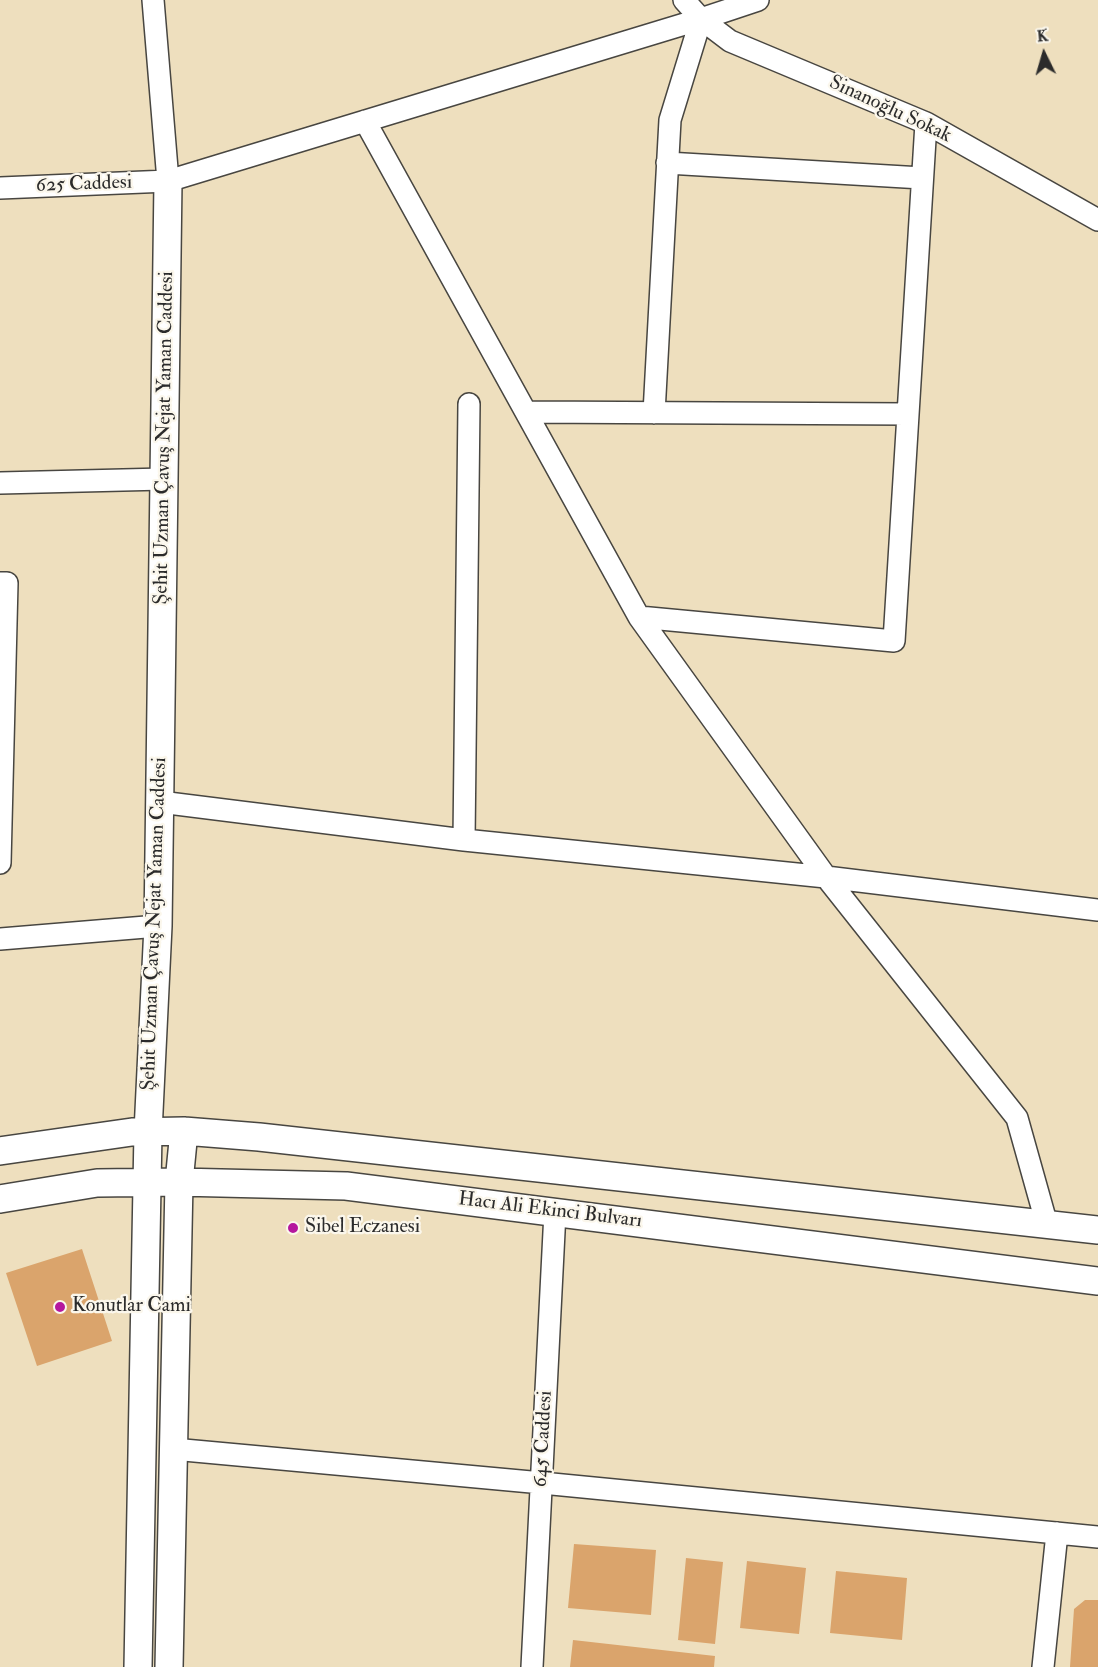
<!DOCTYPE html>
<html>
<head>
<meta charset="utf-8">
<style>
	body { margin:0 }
	#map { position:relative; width:1098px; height:1667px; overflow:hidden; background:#eedfbe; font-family:"IM FELL Double Pica",serif }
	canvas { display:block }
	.north { position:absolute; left:1014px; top:24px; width:60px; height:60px; -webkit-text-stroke:4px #fbf7ec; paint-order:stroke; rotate:355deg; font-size:16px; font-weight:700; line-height:24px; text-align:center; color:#2b2b2b }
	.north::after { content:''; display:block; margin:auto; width:21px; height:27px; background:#2b2b2b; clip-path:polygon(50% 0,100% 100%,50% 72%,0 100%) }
</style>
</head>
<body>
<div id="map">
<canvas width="1098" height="1667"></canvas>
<div class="north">K</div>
</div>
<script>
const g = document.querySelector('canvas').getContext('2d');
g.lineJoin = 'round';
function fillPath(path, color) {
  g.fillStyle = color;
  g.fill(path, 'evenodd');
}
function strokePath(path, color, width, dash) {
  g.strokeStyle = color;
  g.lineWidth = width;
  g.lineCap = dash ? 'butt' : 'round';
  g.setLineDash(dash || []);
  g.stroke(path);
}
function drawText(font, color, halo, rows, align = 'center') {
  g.font = font + ' "IM FELL Double Pica",serif';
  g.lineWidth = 4.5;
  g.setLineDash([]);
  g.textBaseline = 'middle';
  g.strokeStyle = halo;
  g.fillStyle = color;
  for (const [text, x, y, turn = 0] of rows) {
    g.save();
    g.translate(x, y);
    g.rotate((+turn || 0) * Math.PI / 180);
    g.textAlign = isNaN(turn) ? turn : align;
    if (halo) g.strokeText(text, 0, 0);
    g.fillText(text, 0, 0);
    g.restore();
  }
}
fillPath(new Path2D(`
	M82,1249l30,92 -75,25 -31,-93z
	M574,1544l82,6 -5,65 -83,-7z
	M686,1558l37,4 -8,82 -37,-4z
	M747,1561l59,7 -7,66 -59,-6z
	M836,1571l71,7 -5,62 -72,-7z
	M1085,1600h13v67h-28l4,-58z
	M573,1640l142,16 -1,11h-144z`), '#daa46c');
const minor = new Path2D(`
	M153,0l15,181
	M684,0l17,19 29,22 196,82 172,97
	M365,121l274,496 187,260 191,241 30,107
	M667,163l255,15
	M0,188l168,-7 533,-162 57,-19
	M526,412l382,2
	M654,413l16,-293 31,-101
	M0,483l164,-4
	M0,583h7l-7,280
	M639,617l255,24 32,-518
	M160,802l304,38 362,37 272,33
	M464,840l5,-436
	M0,939l158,-13
	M173,1449l369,34 556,54
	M532,1667l23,-455
	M1043,1667l14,-134`);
const tertiary = new Path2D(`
	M0,1151l132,-19 52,-1 75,6 839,93
	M0,1199l97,-16 82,-1 167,4 752,95
	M138,1667l10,-535 10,-206 10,-745
	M169,1667l10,-485 5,-51`);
strokePath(minor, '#484641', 24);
strokePath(tertiary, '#484641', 30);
strokePath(minor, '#fff', 21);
strokePath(tertiary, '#fff', 27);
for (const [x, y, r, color] of [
	[293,1228,6,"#b5179e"],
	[60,1307,6,"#b5179e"]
]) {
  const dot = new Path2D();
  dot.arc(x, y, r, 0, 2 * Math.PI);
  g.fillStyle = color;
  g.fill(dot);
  strokePath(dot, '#fbf7ec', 2);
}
drawText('20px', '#2b2b2b', '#fbf7ec', [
	["Sinanoğlu Sokak",890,110,25],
	["625 Caddesi",84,185,-2],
	["Şehit Uzman Çavuş Nejat Yaman Caddesi",165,438,-89],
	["Şehit Uzman Çavuş Nejat Yaman Caddesi",155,924,-88],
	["Hacı Ali Ekinci Bulvarı",550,1211,7],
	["645 Caddesi",544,1439,-87]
]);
drawText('20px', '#2b2b2b', '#fbf7ec', [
	["Sibel Eczanesi",305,1228],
	["Konutlar Cami",72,1307]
], 'left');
</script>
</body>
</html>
